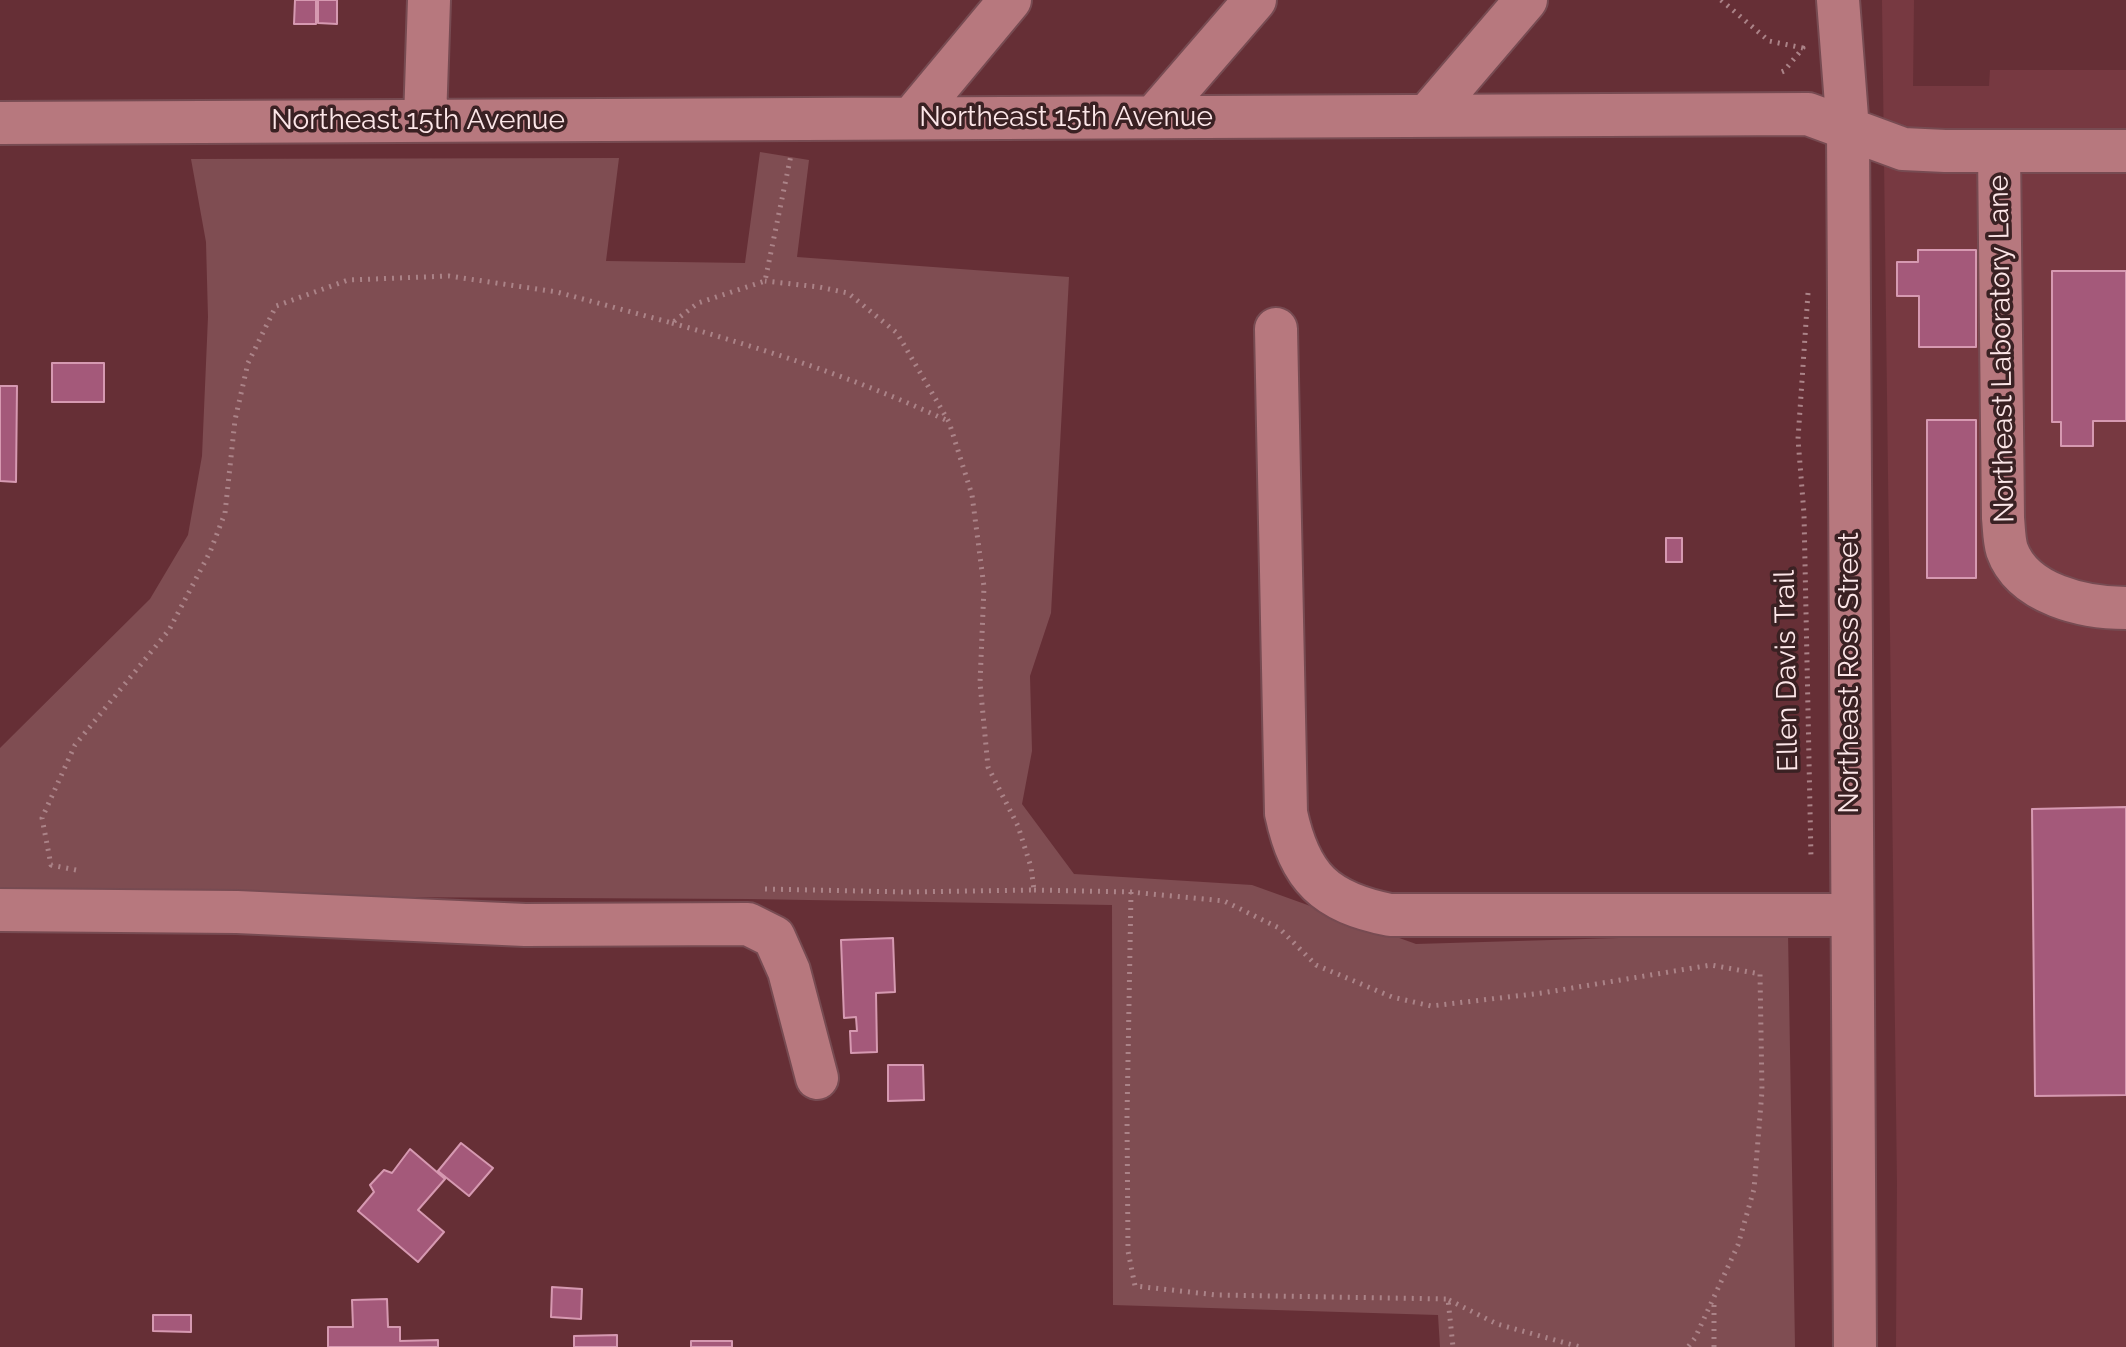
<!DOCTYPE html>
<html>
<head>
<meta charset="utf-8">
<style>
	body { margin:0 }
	canvas { display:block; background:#662f36 }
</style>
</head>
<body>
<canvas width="2126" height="1347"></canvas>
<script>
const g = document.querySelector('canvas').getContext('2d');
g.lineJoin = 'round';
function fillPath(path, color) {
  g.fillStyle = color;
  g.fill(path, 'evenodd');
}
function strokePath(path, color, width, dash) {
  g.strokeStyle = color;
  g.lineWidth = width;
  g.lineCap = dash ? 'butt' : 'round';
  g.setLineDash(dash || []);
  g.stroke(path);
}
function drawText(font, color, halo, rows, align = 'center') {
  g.font = font + ' Raleway,sans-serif';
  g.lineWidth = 7;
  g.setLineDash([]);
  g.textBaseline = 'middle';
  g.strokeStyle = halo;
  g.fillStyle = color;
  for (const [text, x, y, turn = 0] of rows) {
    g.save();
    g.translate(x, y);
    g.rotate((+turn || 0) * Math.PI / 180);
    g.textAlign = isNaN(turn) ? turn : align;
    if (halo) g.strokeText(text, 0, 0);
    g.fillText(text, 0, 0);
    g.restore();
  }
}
fillPath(new Path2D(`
	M1882,0h32l-1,86h76l1,-16h136v1277h-230l1,-164z`), '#773941');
fillPath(new Path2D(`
	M760,152l49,8 -12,97 272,20 -18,336 -21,63 2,75 -10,53 52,70 178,11 164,59 372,-11 7,414h-355l-2,-32 -325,-10 -1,-400 -364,-6 -748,-4v-147l150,-149 38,-64 14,-79 6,-139 -2,-75 -15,-83 428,-1 -13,103 139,2z`), '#7f4d52');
const building = new Path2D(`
	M295,0h21v24h-22z
	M318,0h19v24l-19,-1z
	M1918,250h58v97h-57v-51h-22v-34h21z
	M2052,271h74v150h-33v25h-32v-24h-9z
	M52,363h52v39h-52z
	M0,386h17l-1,96 -16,-1z
	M1927,420h49v158h-49z
	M1666,538h16v24h-16z
	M2126,807v288l-91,1 -3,-287z
	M893,938l2,54 -19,1 1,59 -26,1 -1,-22h7l-1,-14 -12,1 -3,-78z
	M888,1065h35l1,35 -36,1z
	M461,1143l32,25 -24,28 -31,-25z
	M410,1149l35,30 -27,31 26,22 -26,30 -60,-51 16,-19 -4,-7 14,-15 8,3z
	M552,1287l30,2 -1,30 -30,-2z
	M387,1299l1,28h12v14l38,-1v7h-110v-20h25l-1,-27z
	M153,1315h38v17l-38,-1z
	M617,1335v12h-43v-11z
	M691,1341h41v6h-41z`);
fillPath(building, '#a4597a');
strokePath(building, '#d699b1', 2);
const minor = new Path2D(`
	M1838,0l10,130 7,1217
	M1427,116l99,-116
	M1154,117l101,-117
	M912,118l98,-118
	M425,120l4,-120
	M0,123l1808,-9 95,35 42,2h181
	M1999,151l4,367c1,10 1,22 4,32 16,45 78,58 119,58
	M1276,329l10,484c14,65 39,89 104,102h461
	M0,910l237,2 288,13 223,-1 26,13 15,34 28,107`);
strokePath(minor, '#774b52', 46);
strokePath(new Path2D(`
	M1721,0l48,41 34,7 -19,23 -7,3
	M1808,293l-10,146 6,75 7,344
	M672,323c98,28 184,55 276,98
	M76,870l-25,-5 -9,-47 33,-73 94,-115 41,-78 15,-39 10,-93 13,-57 28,-57 72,-26 101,-4 108,16 115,31 26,-20 67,-22 26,-126
	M765,889l141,3 128,-2 -3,-23 -13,-41 -30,-59 -8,-84 4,-96 -12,-92 -23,-73 -52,-89 -49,-40 -29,-6 -54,-6
	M1034,890l97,2 93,9 55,27 37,37 76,32 39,9 111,-13 169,-28 49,9 2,117 -8,98 -16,56 -43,93 -7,9
	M1131,892l-4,225 1,134 7,35 82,9 231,4 5,48
	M1449,1300l48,24 83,23
	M1714,1347v-45`), '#ab8388', 5, [2, 6]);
strokePath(minor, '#b7787e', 42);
drawText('28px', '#fce6e8', '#3a2123', [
	["Northeast 15th Avenue",1066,118],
	["Northeast 15th Avenue",418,121],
	["Northeast Laboratory Lane",2002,349,-91],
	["Ellen Davis Trail",1787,671,-91],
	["Northeast Ross Street",1850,673,-90]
]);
</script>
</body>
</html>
